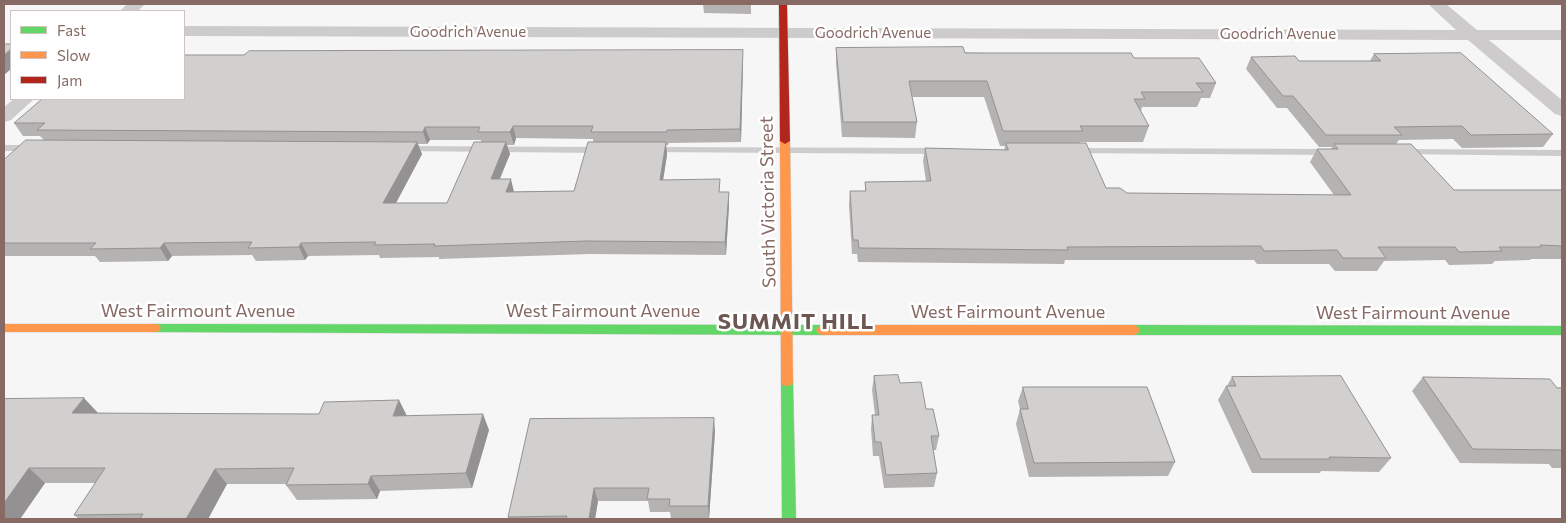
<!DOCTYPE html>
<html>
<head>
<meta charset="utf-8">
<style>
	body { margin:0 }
	#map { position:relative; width:1566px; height:523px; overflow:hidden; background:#f6f6f7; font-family:Commissioner,sans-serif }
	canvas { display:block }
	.frame { position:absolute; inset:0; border:5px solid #886a65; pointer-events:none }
	.legend { position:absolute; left:10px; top:10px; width:175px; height:90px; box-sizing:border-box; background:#fff; border:1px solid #cfc3c1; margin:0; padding:6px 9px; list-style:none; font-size:15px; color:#886a65 }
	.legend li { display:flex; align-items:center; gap:10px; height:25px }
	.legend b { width:25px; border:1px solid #cfc3c1 }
</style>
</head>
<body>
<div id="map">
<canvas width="1566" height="523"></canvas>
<div class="frame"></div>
<ul class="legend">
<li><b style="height:6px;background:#63d668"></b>Fast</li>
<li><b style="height:6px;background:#ff974d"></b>Slow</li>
<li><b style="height:6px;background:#b3261e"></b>Jam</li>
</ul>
</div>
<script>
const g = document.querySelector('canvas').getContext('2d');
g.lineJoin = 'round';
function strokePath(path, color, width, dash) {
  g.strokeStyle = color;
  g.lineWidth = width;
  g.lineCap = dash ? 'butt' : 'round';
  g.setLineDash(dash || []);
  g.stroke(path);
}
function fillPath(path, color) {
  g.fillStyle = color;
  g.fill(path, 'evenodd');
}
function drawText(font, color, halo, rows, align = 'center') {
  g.font = font + ' Commissioner,sans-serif';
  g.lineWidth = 5;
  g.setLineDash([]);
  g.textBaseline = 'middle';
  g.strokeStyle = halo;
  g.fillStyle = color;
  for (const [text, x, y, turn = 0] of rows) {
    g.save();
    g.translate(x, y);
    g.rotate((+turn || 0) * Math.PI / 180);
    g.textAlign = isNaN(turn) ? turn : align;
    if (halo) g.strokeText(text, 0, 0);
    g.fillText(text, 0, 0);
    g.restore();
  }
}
const fast = new Path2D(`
	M155,324l667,1 4,2 2,3 -2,3 -4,2 -667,-3 -4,-1 -2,-3 2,-3z
	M1134,325l428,1v9h-428l-4,-2 -2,-3 2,-3z
	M787,376l5,1 1,4 3,138h-14l-1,-138 1,-4z`);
const slow = new Path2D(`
	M785,138l5,3 3,240 -1,4 -5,1 -5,-1 -1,-4 -1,-240z
	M4,324h151l4,1 2,3 -2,3 -4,1h-151z
	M822,325h312l4,2 2,3 -2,3 -4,2h-312l-4,-2 -2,-3 2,-3z`);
const jam = new Path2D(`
	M779,4h8l3,137 -5,3 -5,-3z`);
strokePath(fast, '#d5d3d3', 1);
strokePath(slow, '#d5d3d3', 1);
strokePath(jam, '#d5d3d3', 1);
fillPath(new Path2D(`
	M4,145h31l5,3 -5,3h-31z
	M405,146l197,1 5,3 -5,3 -201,-2 -1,-2z
	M650,147l290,1 5,3 -5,3 -294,-2 -1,-2 1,-2z
	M1072,148l260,1 5,3 -5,3 -264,-2 -1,-2 1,-2z
	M1402,149l160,1v6l-164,-2 -1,-2z`), '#cdcbcb');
fillPath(new Path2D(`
	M127,4h18l-7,7h-18z
	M1428,4h18l31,26h85v10h-73l73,60v16l-7,-2 -87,-74 -1284,-4v-10l1272,4z
	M14,99h20l-23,21 -7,2v-15z`), '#cdcbcb');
fillPath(fast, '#63d668');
fillPath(slow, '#ff974d');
fillPath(jam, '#b3261e');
fillPath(new Path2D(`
	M703,4h48v10l-47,-1z
	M836,48l298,10 82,25 -6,15h-9l-4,9h-55l-1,5 8,14 -6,16h-63l-1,1 27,45 21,5 207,2 -24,-33 7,-13h14l1,-2h-13l-32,-39h-10l-31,-39 5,-12 48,4h71l4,-7 179,80 -10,13 -81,1 -9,-9 -54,1 -3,4 58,46h108v69h-31l-1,1 -35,1 -3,3 -43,1 -4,-5 -61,1 -7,10h-42l-6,-7h-72l-3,-4h-189l-1,4 -206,-2 -1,-8h-5l-3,-49 1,-14h15v-9l61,-1 -3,-20 2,-13 79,2 1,-4h-5l-16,-49h-72l5,25 -2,16 -73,-1 -6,-74z
	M743,62l-2,80 -72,1 -1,2h-2l1,10 -4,25 58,12 8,13 -3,50 -137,-1 -150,5v-2l-59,1 -1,-3 -71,1 -3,4 -49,1 -4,-6 -80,1 -4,5 -68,1 -5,-6h-91v-96l40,-20 -4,-4h-17l-9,-13zM516,138l77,1v3l-19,49 -60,1 -14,-13 10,-25 -3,-9h7zM430,140h51v2l-34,61h-51l26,-49 -4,-10h9z
	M874,376l26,7 26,26 13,27 -3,14h-3l4,23 -3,14 -50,1 -5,-32h-6l-2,-27 1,-14h3l-3,-25z
	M1232,377l159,81 -12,14 -58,-1 -1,2h-68l-34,-73 8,-14h1z
	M1423,377l139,11v80h-10l-3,-4 -89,-1 -48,-72z
	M1023,387l152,75 -7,14 -139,1 -13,-53 4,-15 -2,-8z
	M4,399l94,14 309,3 82,14 -17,58 -92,3 -3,8 -80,1 -11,-15 1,-1h-60l-19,35h-129l-5,-4 21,-32h-50l-25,36z
	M715,431l-6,88h-38l-1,-7h-20l-2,-11h-50l-3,18h-87v-2z`), '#b5b2b2');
fillPath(new Path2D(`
	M11,49v20l-7,6v-20z
	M743,50v12l-2,80 -1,-13z
	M513,126l3,12 -2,7 -4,-13z
	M425,127l5,13 -3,4 -4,-12z
	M417,142l5,12 -33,62 -6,-13z
	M506,142l4,12 -16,38 -3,-13z
	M666,142l1,13 -6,38 -1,-13z
	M511,179l3,13h-8z
	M729,192v13l-3,50 -1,-13z
	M164,243l8,13 -4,5 -8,-13z
	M301,243l7,13 -3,4 -6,-13z
	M84,398l14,15h-26z
	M399,400l8,16h-14z
	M483,414l6,16 -17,58 -6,-15z
	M714,418l1,13 -6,88 -1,-13z
	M29,468l16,15 -25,36h-16v-16z
	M215,469l12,15 -19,35h-22z
	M371,476l9,15 -3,8 -9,-15z
	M594,488l4,13 -3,18h-6z`), '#939191');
const building = new Path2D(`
	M4,44h7v5l-7,6z
	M963,47l2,6h166l3,5h65l17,25h-20l7,9h-62l4,7h-11l15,27h-69l3,5h-80l-16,-50h-78l8,41h-74l-7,-74z
	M743,50l-3,79 -73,1v2h-76l2,-6h-80l-3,6h-32l2,-5h-55l-2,5 -386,-2 8,-7h-31l28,-24h142v-44h60l5,-4z
	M1461,53l92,81 -82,1 -9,-9 -68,1 8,8h-76l-33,-39h-10l-32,-39 44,-1 4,5h82l-7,-7z
	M26,140l391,2 -34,61h64l27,-61h32l-15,37h20l-5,13 68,-1 14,-49h78l-6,38 60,-1 -1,13h10l-4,50 -138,-1 -153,5 1,-2 -61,1 2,-3 -75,1 -2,4 -51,1 4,-6 -88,1 -4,5 -70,1 6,-6h-92v-83z
	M1006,143h80l20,45h14l7,5 224,2 -34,-46h21l-4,-5h77l43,46h108v56l-22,-1 1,2h-42l3,4 -43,1 -4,-5h-77l8,11h-43l-6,-8 -73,1 -3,-5 -194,1 1,3 -209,-2 -1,-8h-5l-3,-49h16l-1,-9 66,-1 -6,-33 83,2z
	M898,375l2,8 21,-1 5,27h7l6,27h-8l6,37 -51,2 -5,-33h-6l-3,-27h7l-5,-39z
	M1341,376l50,82 -62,-1 1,2h-69l-35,-73h10l-4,-9z
	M1423,377l127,2 7,9h5v62l-89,-1z
	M1023,387h124l28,75 -141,1 -14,-54h8z
	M84,398l-12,15 247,1 5,-12 75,-2 -6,16 90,-2 -17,59 -95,3 -3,8 -82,1 8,-17 -79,1 -29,50h-46l3,-5 -69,1 31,-47h-76l-25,35v-104z
	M714,418l-6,88h-39l1,-7h-23l2,-11h-55l-5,31h-23l1,-3 -59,1 22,-98z`);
fillPath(building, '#d2cfcf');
strokePath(building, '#939191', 1);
drawText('15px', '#886a65', '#fff', [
	["Goodrich Avenue",468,32],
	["Goodrich Avenue",873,33],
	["Goodrich Avenue",1278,34]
]);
drawText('18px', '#886a65', '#fff', [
	["South Victoria Street",768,202,-91],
	["West Fairmount Avenue",198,311],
	["West Fairmount Avenue",603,311],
	["West Fairmount Avenue",1008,312],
	["West Fairmount Avenue",1413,313]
]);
g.letterSpacing = '1px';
drawText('bold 22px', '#6c5753', '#fff', [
	["SUMMIT HILL",796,322]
]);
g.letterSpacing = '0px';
</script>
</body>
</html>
